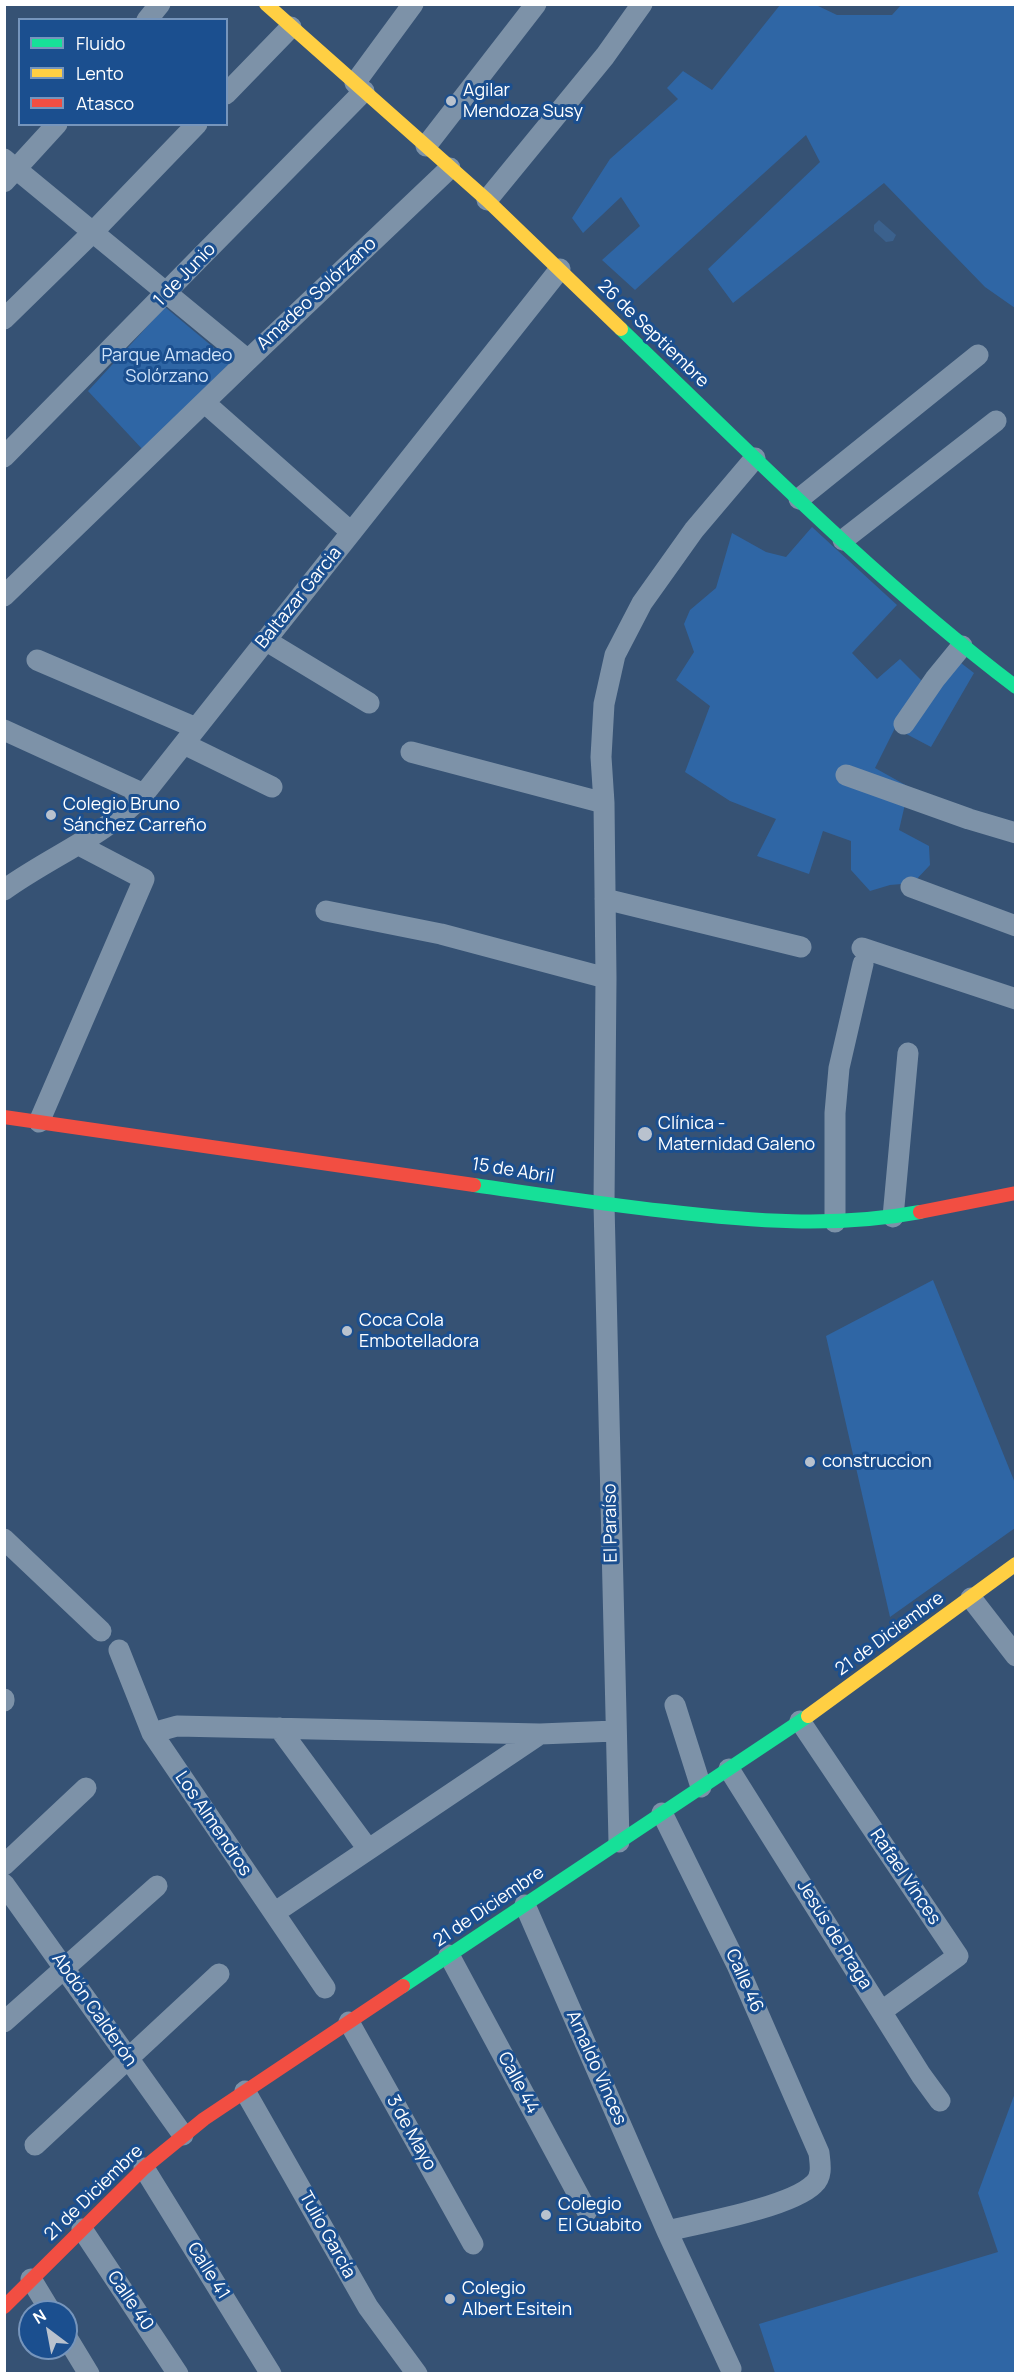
<!DOCTYPE html>
<html>
<head>
<meta charset="utf-8">
<style>
	body { margin:0 }
	#map { position:relative; width:1020px; height:2378px; overflow:hidden; background:#365274; font-family:Manrope,sans-serif }
	canvas { display:block }
	.frame { position:absolute; inset:0; border:6px solid #fff; pointer-events:none }
	.legend { position:absolute; left:18px; top:18px; width:210px; height:108px; box-sizing:border-box; background:#1b4f8f; border:2px solid #7695bc; margin:0; padding:8px 10px; list-style:none; font-size:18px; color:#fff }
	.legend li { display:flex; align-items:center; gap:12px; height:30px }
	.legend b { width:30px; border:2px solid #7695bc }
	.north { position:absolute; left:18px; top:2300px; width:60px; height:60px; box-sizing:border-box; background:#1b4f8f; border:2px solid #7695bc; border-radius:50%; rotate:328deg; font-size:16px; font-weight:700; line-height:24px; text-align:center; color:#fff }
	.north::after { content:''; display:block; margin:auto; width:21px; height:27px; background:#b9c2ce; clip-path:polygon(50% 0,100% 100%,50% 72%,0 100%) }
</style>
</head>
<body>
<div id="map">
<canvas width="1020" height="2378"></canvas>
<div class="frame"></div>
<ul class="legend">
<li><b style="height:8px;background:#16e098"></b>Fluido</li>
<li><b style="height:8px;background:#ffcf43"></b>Lento</li>
<li><b style="height:8px;background:#f24e42"></b>Atasco</li>
</ul>
<div class="north">N</div>
</div>
<script>
const g = document.querySelector('canvas').getContext('2d');
g.lineJoin = 'round';
function fillPath(path, color) {
  g.fillStyle = color;
  g.fill(path, 'evenodd');
}
function strokePath(path, color, width, dash) {
  g.strokeStyle = color;
  g.lineWidth = width;
  g.lineCap = dash ? 'butt' : 'round';
  g.setLineDash(dash || []);
  g.stroke(path);
}
function drawText(font, color, halo, rows, align = 'center') {
  g.font = font + ' Manrope,sans-serif';
  g.lineWidth = 6;
  g.setLineDash([]);
  g.textBaseline = 'middle';
  g.strokeStyle = halo;
  g.fillStyle = color;
  for (const [text, x, y, turn = 0] of rows) {
    g.save();
    g.translate(x, y);
    g.rotate((+turn || 0) * Math.PI / 180);
    g.textAlign = isNaN(turn) ? turn : align;
    if (halo) g.strokeText(text, 0, 0);
    g.fillText(text, 0, 0);
    g.restore();
  }
}
fillPath(new Path2D(`
	M780,5h36l21,10h55l9,-10h114v303l-30,-21 -101,-104 -151,120 -25,-34 112,-107 -14,-27 -171,155 -33,-30 38,-34 -19,-29 -38,36 -11,-15 38,-59 68,-60 -11,-11 16,-17 29,19z
	M165,307l66,55 -87,89 -56,-60z
	M812,527l85,78 -45,48 25,26 23,-20 26,26 35,-22 13,10 -43,74 -36,-19 -20,40 34,19 -10,43 30,16 1,19 -17,18 -23,2 -20,6 -19,-21v-29l-28,-10 -14,43 -52,-18 19,-37 -46,-18 -45,-29 25,-66 -34,-26 18,-28 -10,-28 6,-14 26,-22 16,-55 34,19 20,5z
	M933,1280l82,203v45l-125,89 -64,-281z
	M1015,2093v280h-240l-16,-49 239,-72 -20,-59z`), '#2f66a5');
fillPath(new Path2D(`
	M879,220l17,15 -3,6 -7,1 -12,-11v-6z`), '#3b618d');
strokePath(new Path2D(`
	M147,20l13,-16
	M355,83l58,-79
	M226,94l65,-67
	M426,146l110,-142
	M4,159l244,201
	M4,182l53,-58
	M487,200l118,-144 37,-52
	M4,319l89,-87 104,-108
	M205,403l146,129
	M4,457l360,-366
	M799,499l179,-144
	M843,540l153,-119
	M4,596l244,-236 202,-192
	M265,640l104,63
	M37,660l159,68
	M904,724l31,-45 27,-33
	M4,730l140,64
	M184,744l88,43
	M411,752l193,51
	M846,775l123,44 47,14
	M911,887l105,39
	M4,890c47,-34 101,-54 140,-96l416,-525
	M605,899l196,48
	M326,911l115,23 165,44
	M862,948l154,51
	M39,1122l105,-243 -65,-34
	M893,1217l15,-164
	M835,1222v-109l4,-45 24,-104
	M4,1539l97,92
	M971,1598l45,58
	M119,1650l33,83 173,255
	M4,1699v2
	M675,1705l26,82
	M800,1721l158,235 -76,55
	M279,1728l89,121
	M152,1733l25,-7 363,8
	M729,1769l192,306 19,26
	M662,1813l75,152 82,188c1,10 4,23 -5,31 -23,23 -113,39 -147,47
	M619,1842l-15,-638 2,-226 -2,-175 -3,-46 3,-53 11,-49 27,-52 52,-73 61,-72
	M4,1865l82,-77
	M4,1884l179,251
	M525,1905l142,326 64,138
	M274,1913l266,-179 75,-3
	M449,1955l138,256
	M4,2022l153,-136
	M349,2022l124,222
	M245,2091l123,216 49,67
	M35,2145l184,-171
	M144,2168l127,206
	M82,2229l96,145
	M31,2279l20,33
	M66,2336l23,38`), '#7d92a8', 21);
strokePath(new Path2D(`
	M621,329c128,123 254,251 395,358
	M474,1185c63,9 127,19 191,26 85,10 170,17 255,1
	M403,1986l405,-270`), '#16e098', 14);
strokePath(new Path2D(`
	M266,4l221,196 134,129
	M808,1716l208,-152`), '#ffcf43', 14);
strokePath(new Path2D(`
	M4,1117l470,68
	M920,1212l96,-19
	M4,2307l140,-139 60,-49 199,-133`), '#f24e42', 14);
for (const [x, y, r, color] of [
	[451,101,6,"#b9c2ce"],
	[51,815,6,"#b9c2ce"],
	[645,1134,8,"#b9c2ce"],
	[347,1331,6,"#b9c2ce"],
	[810,1462,6,"#b9c2ce"],
	[546,2215,6,"#b9c2ce"],
	[450,2299,6,"#b9c2ce"]
]) {
  const dot = new Path2D();
  dot.arc(x, y, r, 0, 2 * Math.PI);
  g.fillStyle = color;
  g.fill(dot);
  strokePath(dot, '#1b4f8f', 2);
}
drawText('18px', '#fff', '#1b4f8f', [
	["Agilar",463,91],
	["Mendoza Susy",463,112],
	["Colegio Bruno",63,805],
	["Sánchez Carreño",63,826],
	["Clínica -",658,1124],
	["Maternidad Galeno",658,1145],
	["Coca Cola",359,1321],
	["Embotelladora",359,1342],
	["construccion",822,1462],
	["Colegio",558,2205],
	["El Guabito",558,2226],
	["Colegio",462,2289],
	["Albert Esitein",462,2310]
], 'left');
drawText('18px', '#fff', '#1b4f8f', [
	["1 de Junio",185,275,-46],
	["Amadeo Solórzano",317,294,-43],
	["26 de Septiembre",653,334,44],
	["Baltazar Garcia",299,598,-51],
	["15 de Abril",513,1171,9],
	["El Paraíso",611,1523,-91],
	["21 de Diciembre",890,1634,-36],
	["Los Almendros",213,1824,56],
	["Rafael Vinces",905,1877,56],
	["21 de Diciembre",489,1907,-34],
	["Jesús de Praga",834,1935,58],
	["Calle 46",744,1981,66],
	["Abdón Calderón",94,2010,55],
	["Arnaldo Vinces",596,2068,66],
	["Calle 44",518,2083,62],
	["3 de Mayo",411,2133,61],
	["21 de Diciembre",94,2193,-44],
	["Tulio García",327,2235,61],
	["Calle 41",208,2271,58],
	["Calle 40",130,2301,56]
]);
drawText('18px', '#cfe3fa', '#1b4f8f', [
	["Parque Amadeo",167,356],
	["Solórzano",167,377]
]);
</script>
</body>
</html>
